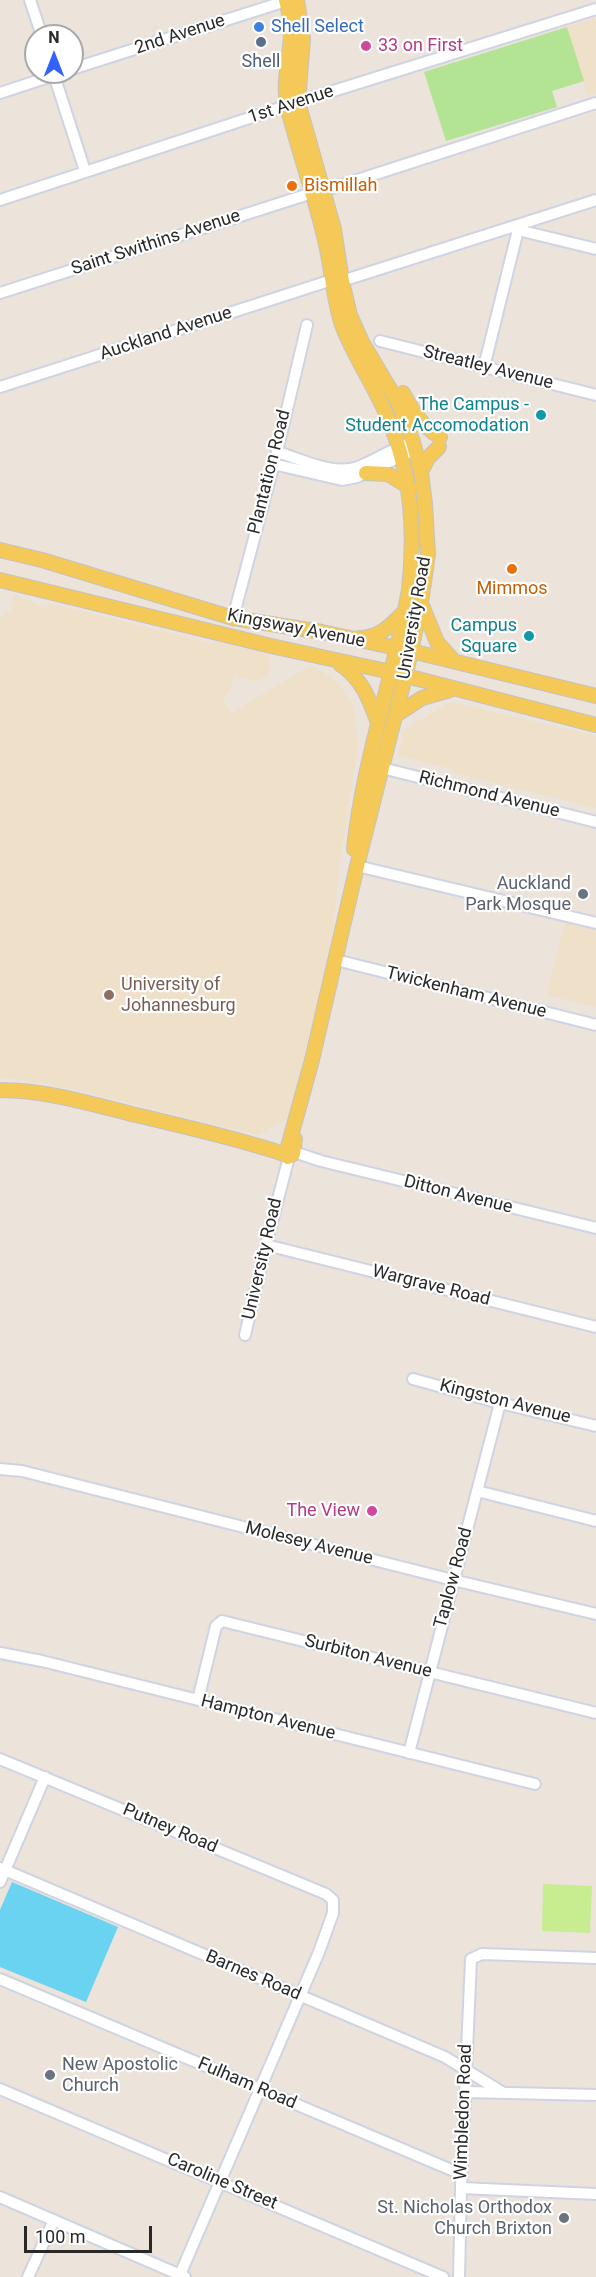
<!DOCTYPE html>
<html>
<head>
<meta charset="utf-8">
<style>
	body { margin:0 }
	#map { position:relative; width:596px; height:2277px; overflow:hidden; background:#ece3da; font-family:Roboto,sans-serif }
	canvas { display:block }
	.north { position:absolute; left:24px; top:24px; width:60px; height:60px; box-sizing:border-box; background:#fff; border:2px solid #a9a9a9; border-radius:50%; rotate:0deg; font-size:16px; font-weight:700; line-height:24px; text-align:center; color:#292929 }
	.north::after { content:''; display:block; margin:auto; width:21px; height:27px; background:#3462fe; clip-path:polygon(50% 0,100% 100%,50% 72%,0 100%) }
	.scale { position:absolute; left:24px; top:2226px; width:128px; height:27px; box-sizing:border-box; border:3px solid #292929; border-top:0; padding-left:8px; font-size:18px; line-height:21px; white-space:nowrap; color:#292929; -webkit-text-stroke:4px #fff; paint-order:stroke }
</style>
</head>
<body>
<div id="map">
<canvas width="596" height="2277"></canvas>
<div class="north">N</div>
<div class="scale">100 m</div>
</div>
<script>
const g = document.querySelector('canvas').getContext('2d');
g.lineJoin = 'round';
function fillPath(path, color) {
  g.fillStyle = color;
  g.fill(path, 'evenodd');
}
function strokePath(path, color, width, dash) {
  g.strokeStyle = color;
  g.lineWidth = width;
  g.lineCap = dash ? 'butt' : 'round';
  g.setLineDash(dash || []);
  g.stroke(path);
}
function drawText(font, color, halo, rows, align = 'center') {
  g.font = font + ' Roboto,sans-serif';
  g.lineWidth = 4.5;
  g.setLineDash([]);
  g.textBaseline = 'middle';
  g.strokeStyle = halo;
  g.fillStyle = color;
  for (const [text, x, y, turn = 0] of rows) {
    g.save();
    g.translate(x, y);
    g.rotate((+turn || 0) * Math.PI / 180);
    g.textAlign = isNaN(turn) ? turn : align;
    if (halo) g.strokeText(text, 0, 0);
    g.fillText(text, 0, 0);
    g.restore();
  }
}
fillPath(new Path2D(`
	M596,18v75l-8,3 -21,-69z
	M14,594l32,15 3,-6 164,41 6,-2 48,12 5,13 -3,6 -7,5 -5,4 -23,-7 -4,16 -8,9 9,13 79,-47 16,8 15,13 13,20 4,39 -18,114 -8,81 -43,177 -31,17 -176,-44 -64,-12 -18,-1v-461l11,-6z
	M451,702l145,34v72l-145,-36v-3l-53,-14 6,-25z
	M566,916l30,7v84l-49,-12z`), '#eee0c9');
fillPath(new Path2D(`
	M567,27l17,54 -32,10 5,16 -111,34 -22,-69z`), '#b3e494');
fillPath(new Path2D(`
	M543,1884l49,2 -2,47 -48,-2z`), '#c8ec90');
fillPath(new Path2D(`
	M12,1882l106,45 -32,75 -86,-35v-57z`), '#69d3f1');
const minor = new Path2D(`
	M30,0l12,36
	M72,69l217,-69
	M53,72l32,99
	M0,93l64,-21
	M323,191l273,-88
	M0,200l298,-98 298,-93
	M513,227l5,3 78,19
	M342,281l254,-81
	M0,293l312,-100
	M380,341l216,54
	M484,367l34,-137
	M0,387l332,-107
	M277,452c24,7 56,24 81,15 19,-7 36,-20 55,-25
	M273,464l69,16 15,-3 49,-23
	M233,618l44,-166 30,-127
	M382,768l214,54
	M357,866l239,57
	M336,960l260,65
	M294,1152l27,9 275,67
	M266,1245l330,82
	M245,1335l21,-90 23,-88
	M413,1379l87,24 96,23
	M0,1469l22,2 431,109 143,34
	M477,1491l119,30
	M0,1653l42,8 493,123
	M198,1700l18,-74 6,-5 374,92
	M409,1753l91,-350
	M0,1759l326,135 7,6v13l-14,39 -140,325
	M0,1868l445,189 57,35
	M0,1882l45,-105
	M0,1979l461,195
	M0,2089l443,188
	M466,2092l130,3
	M461,2188l135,6
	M0,2197l185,80
	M28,2277l26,-57
	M459,2277l2,-89 10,-229 11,-5 114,4`);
const major = new Path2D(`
	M286,0c2,9 5,18 5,27 1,27 -10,55 -3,82 11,44 27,87 37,131 7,28 8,58 17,85 11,29 28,54 41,82 28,58 33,119 26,182 -15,88 -46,171 -55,260
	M403,393c10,19 19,33 37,44
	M421,472l7,-14 11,-11
	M366,473l22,1 21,13
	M0,550l42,10 191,58 89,14 89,19 185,45
	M0,580l271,66 120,26 205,53
	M421,603l16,39 17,19
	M359,638c21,0 33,-14 46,-27
	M340,664c22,15 29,34 38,59
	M396,715l26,-17 28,-8
	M0,1090c46,0 92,14 136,25 50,12 100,23 148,39l4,3 5,-3 2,-15
	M288,1147l24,-87 45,-194 51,-201 13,-62 7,-49 -3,-50 -4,-32 -8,-30 -14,-38 -37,-62 -12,-27 -8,-34 -8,-52 -36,-127 5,-63 -6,-39`);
strokePath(minor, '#cfd4e2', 14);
strokePath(major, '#c3c3c3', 16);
strokePath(minor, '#fff', 10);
strokePath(major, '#f4c957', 14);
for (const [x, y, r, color] of [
	[259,27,6,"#3f7fe0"],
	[261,42,6,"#5c6f8a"],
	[366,46,6,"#d1479c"],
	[292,186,6,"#e8710a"],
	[541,415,6,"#0f9aa8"],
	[512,569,6,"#e8710a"],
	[529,636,6,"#0f9aa8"],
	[583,894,6,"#6b7280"],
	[109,995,6,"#8d6e63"],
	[372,1511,6,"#d1479c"],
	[50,2075,6,"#6b7280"],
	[564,2218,6,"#6b7280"]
]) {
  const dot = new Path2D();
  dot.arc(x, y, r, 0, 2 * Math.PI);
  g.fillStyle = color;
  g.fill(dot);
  strokePath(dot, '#fff', 2);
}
drawText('18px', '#366cbe', '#fff', [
	["Shell Select",271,27]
], 'left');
drawText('18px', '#292929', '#fff', [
	["2nd Avenue",180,35,-18],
	["1st Avenue",291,105,-18],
	["Saint Swithins Avenue",156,243,-18],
	["Auckland Avenue",166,334,-18],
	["Streatley Avenue",488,368,14],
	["Plantation Road",270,472,-76],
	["University Road",415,618,-80],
	["Kingsway Avenue",296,629,11],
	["Richmond Avenue",489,795,14],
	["Twickenham Avenue",466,993,14],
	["Ditton Avenue",458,1195,14],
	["University Road",263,1259,-77],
	["Wargrave Road",431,1286,14],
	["Kingston Avenue",505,1402,14],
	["Molesey Avenue",309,1544,14],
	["Taplow Road",454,1578,-75],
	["Surbiton Avenue",368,1657,14],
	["Hampton Avenue",268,1718,14],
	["Putney Road",170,1829,23],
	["Barnes Road",253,1976,23],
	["Fulham Road",247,2084,23],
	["Wimbledon Road",464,2112,-88],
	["Caroline Street",222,2182,23]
]);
drawText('18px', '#b23c85', '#fff', [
	["33 on First",378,46],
	["The View",360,1511,"right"]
], 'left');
drawText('18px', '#4e5e75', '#fff', [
	["Shell",261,62]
]);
drawText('18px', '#c56008', '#fff', [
	["Bismillah",304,186],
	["Mimmos",512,589,"center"]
], 'left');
drawText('18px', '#0d838f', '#fff', [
	["The Campus -",529,405],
	["Student Accomodation",529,426],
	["Campus",517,626],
	["Square",517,647]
], 'right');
drawText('18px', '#5b616d', '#fff', [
	["Auckland",571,884],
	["Park Mosque",571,905],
	["New Apostolic",62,2065,"left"],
	["Church",62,2086,"left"],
	["St. Nicholas Orthodox",552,2208],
	["Church Brixton",552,2229]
], 'right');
drawText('18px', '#785e54', '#fff', [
	["University of",121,985],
	["Johannesburg",121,1006]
], 'left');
</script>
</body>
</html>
